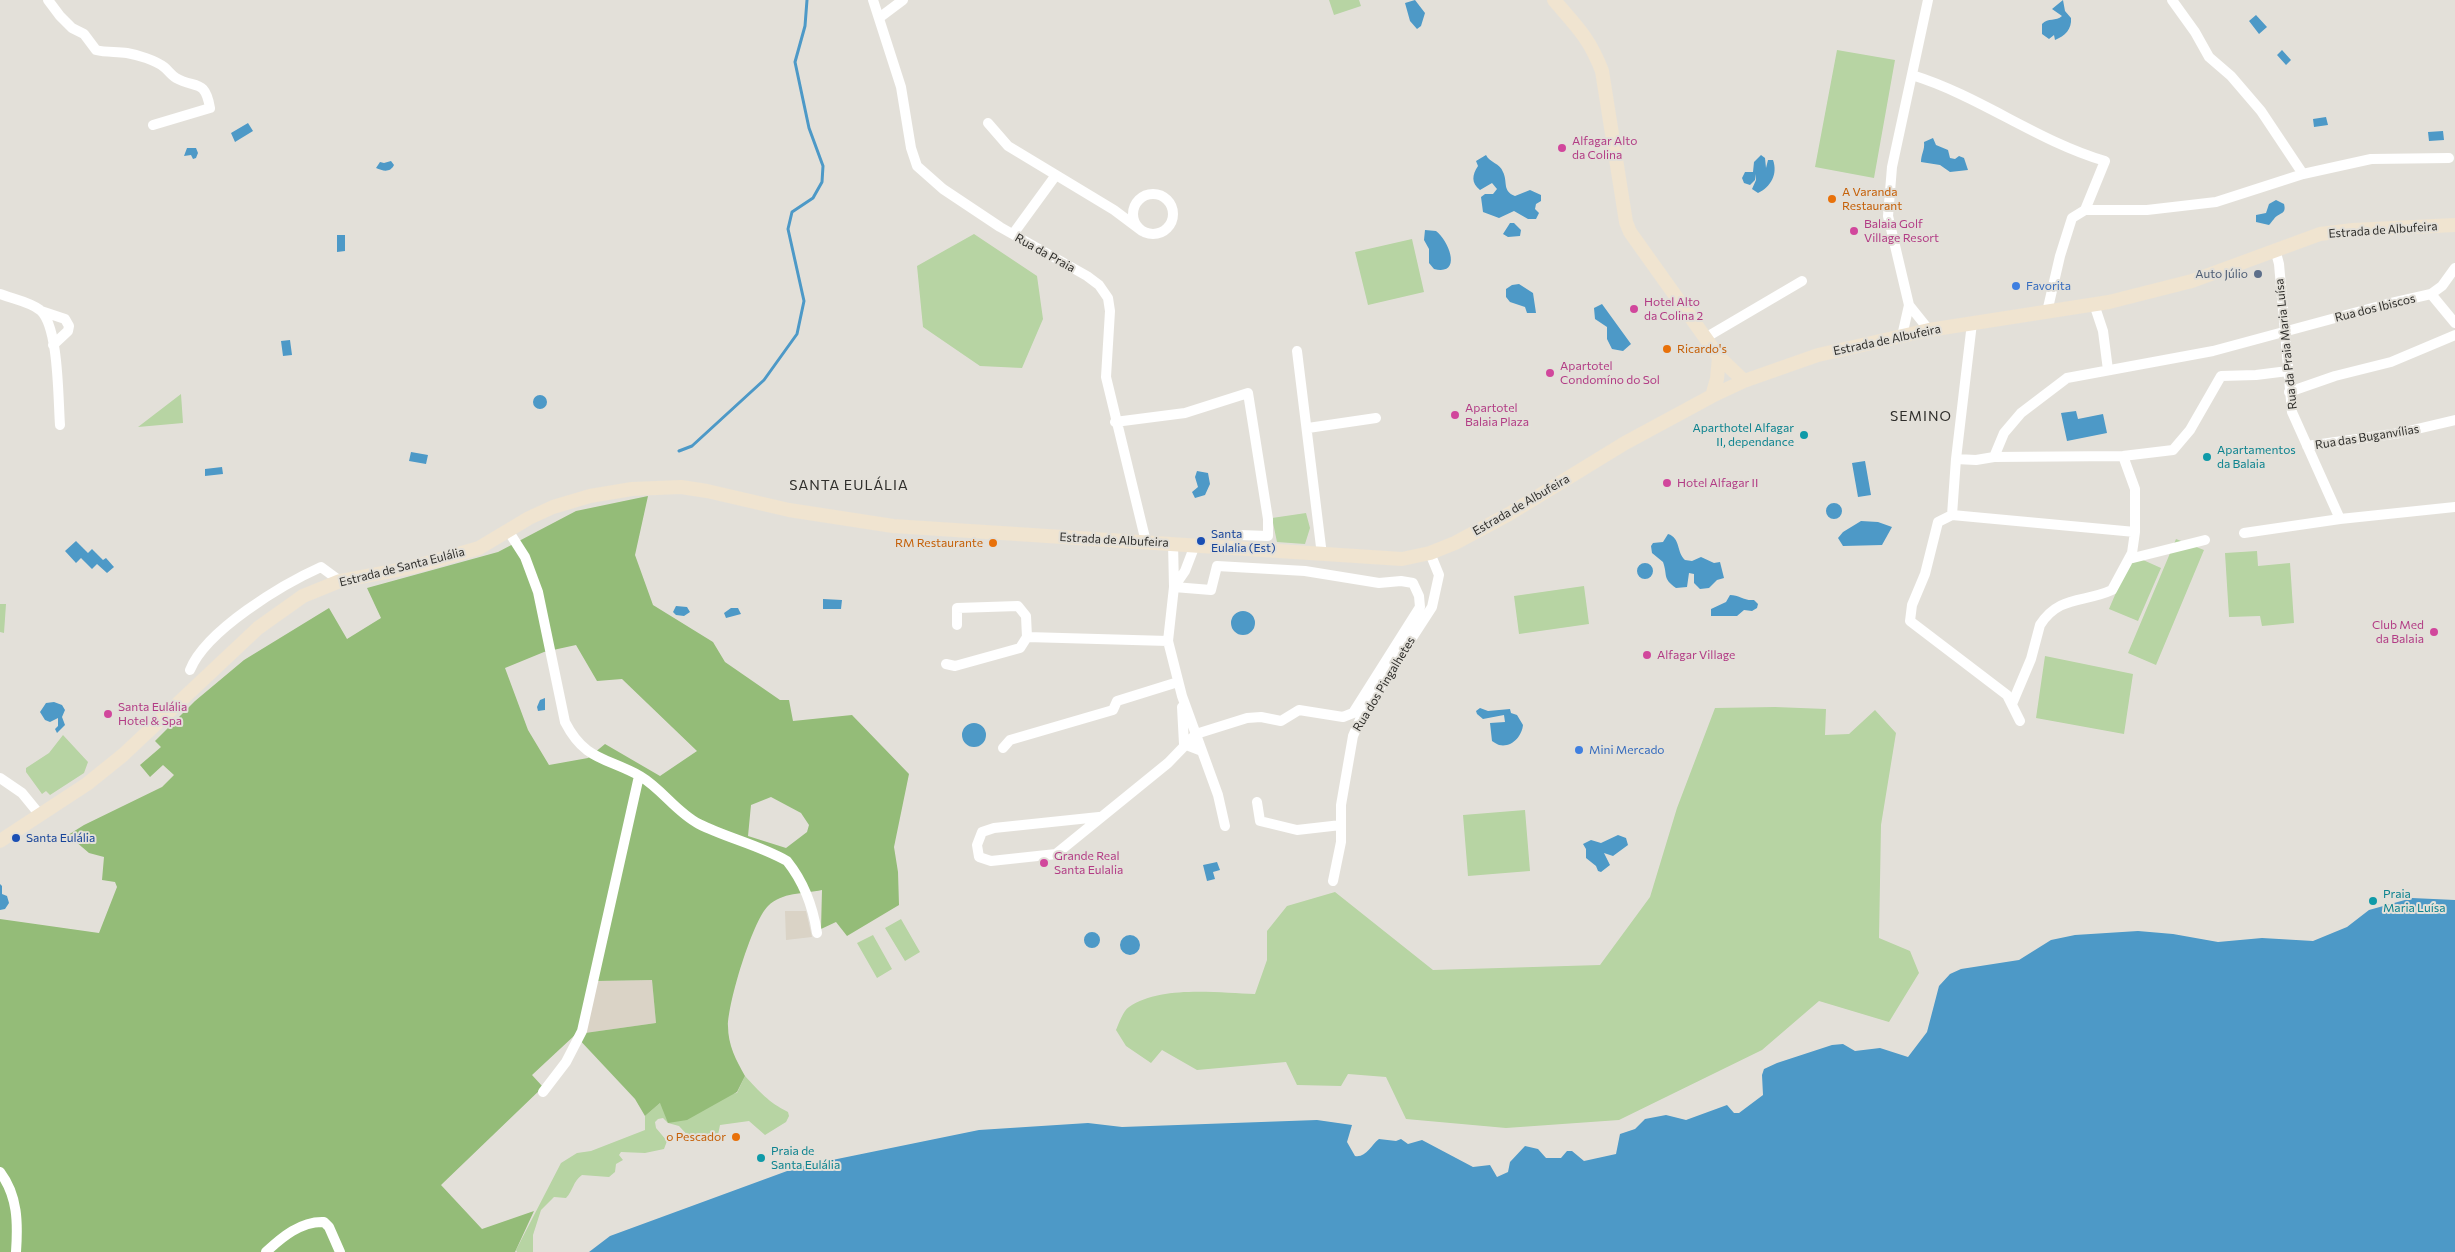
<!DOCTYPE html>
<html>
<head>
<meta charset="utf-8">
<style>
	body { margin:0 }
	canvas { display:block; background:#e3e0d9 }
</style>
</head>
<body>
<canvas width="2455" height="1252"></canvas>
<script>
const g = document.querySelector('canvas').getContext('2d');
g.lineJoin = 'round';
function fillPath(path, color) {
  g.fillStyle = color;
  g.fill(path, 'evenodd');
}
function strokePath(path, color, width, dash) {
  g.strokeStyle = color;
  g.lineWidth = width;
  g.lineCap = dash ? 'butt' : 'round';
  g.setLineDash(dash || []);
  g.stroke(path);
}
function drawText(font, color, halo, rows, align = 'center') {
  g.font = font + ' Commissioner,sans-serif';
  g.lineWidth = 4;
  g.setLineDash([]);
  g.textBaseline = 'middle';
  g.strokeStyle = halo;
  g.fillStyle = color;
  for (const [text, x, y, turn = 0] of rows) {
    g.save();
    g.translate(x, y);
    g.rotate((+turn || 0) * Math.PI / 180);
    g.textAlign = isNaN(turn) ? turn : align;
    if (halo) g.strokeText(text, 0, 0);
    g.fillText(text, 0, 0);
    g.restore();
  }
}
fillPath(new Path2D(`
	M806,911l6,26 -26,3 -1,-29z
	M652,980l4,43 -71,10 11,-52z`), '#dad3c6');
fillPath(new Path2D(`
	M1329,0h30l2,6 -27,9z
	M1837,50l58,10 -21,118 -59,-11z
	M974,234l63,42 6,43 -21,49 -42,-2 -57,-39 -6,-61z
	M1412,239l12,53 -56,13 -13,-53z
	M181,394l2,29 -45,4z
	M1306,513l4,15 -5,16 -28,-2 -5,-24z
	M2176,539l28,11 -48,115 -28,-12z
	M2257,551l1,15 32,-3 4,60 -32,3 -2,-10 -31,1 -4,-64z
	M2132,555l29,13 -23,53 -29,-12z
	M1584,586l5,38 -70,10 -5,-38z
	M0,604h6l-2,29 -4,-1z
	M2045,656l88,18 -9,60 -88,-16z
	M1775,707l51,2 -1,26 24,-1 26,-24 21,23 -15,92 -2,113 31,13 9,22 -30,49 -70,-21 -57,49 -143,70 -113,8 -100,-9 -20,-42 -38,-3 -7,12 -44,-1 -11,-23 -89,8 -35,-20 -11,13 -25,-17 -10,-16c3,-7 7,-19 13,-23 32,-22 89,-14 126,-13l12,-34v-29l20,-25 48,-14 98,78 167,-5 50,-68 27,-89 38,-100z
	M63,735l25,27 -4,11 -34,22 -4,-4 -4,3 -16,-22v-4l23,-15z
	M1525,810l5,61 -62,5 -5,-61z
	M901,919l19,33 -15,9 -20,-33z
	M873,935l19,34 -15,9 -20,-35z
	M745,1076c15,16 23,26 43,36l1,4 -3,6 -21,13 -16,-14 -29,4 -3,15 -11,3 -14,-3 -13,-14 -11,-3 -5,-5 -5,1 -3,3 1,6 11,13 -3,8 -19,4 -24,-1 -2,3 4,5 -7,4 -1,8 -6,5 -27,-2c-9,6 -9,16 -16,23l-12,-1 -13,13 -8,25v17h-16l-1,-2 45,-87 16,-10 14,-2 54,-21v-14l15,-13 77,-10z`), '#b7d4a3');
fillPath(new Path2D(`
	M648,496l-13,59 18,50 60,37 12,20 55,38h9l4,21 59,-6 57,59 -15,73 4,25 1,33 -52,31 -11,-14 -15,7 1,-39c-19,4 -40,2 -54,16 -16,16 -40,97 -40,120 0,19 8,34 17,50l-8,16 -50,28 -19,3 -8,-20 -15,13 -10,-17 -60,-64 -43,40 11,12 -102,98 41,44 52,-18 -19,41h-515v-333l99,14 18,-46 -2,-5 -13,-2 2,-23 -15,-4 -21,-18 16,-10 78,-38 12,-12 -11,-10 -13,12 -10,-12 21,-18 -6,-6 40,-40 49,-41 85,-52 18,31 34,-21 -14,-30 131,-36 78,-41zM576,645l21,36 25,-2 75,72 -37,25 -55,-32 -17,14 -39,7 -21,-35 -23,-62 39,-16zM771,797l30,16 8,12 -2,7 -21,16 -38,-12 3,-31zM652,980l4,43 -71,10 12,-52z`), '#94bc78');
fillPath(new Path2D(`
	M1415,0l10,13 -4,13 -4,3 -7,-8 -5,-18z
	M2063,0l2,11 6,7c1,11 -6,18 -16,22l-1,-5 -5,4 -7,-5v-10c6,-7 14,-2 20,-8l-10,-7z
	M2256,15l11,12 -8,7 -10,-13z
	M2282,50l9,10 -5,5 -9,-10z
	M2326,117l2,8 -14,2 -1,-8z
	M248,123l5,8 -18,11 -4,-9z
	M2443,131l1,9 -15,1 -1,-9z
	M1933,138l3,7 12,5 2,8 5,1 4,-3 5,2 4,12 -18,2 -10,-7 -19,-3c0,-8 4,-12 3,-20z
	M187,148h9l2,5 -2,5 -3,1 -2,-4 -7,1z
	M1486,155c4,8 14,8 17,17 5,10 -1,19 12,24l15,-6 11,5v6l-5,3 -1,5 4,4 -3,6h-8l-14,-8 -15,7 -16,-6 -2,-15 4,-3h8l4,-5 -5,-6 -12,7c-9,-7 -8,-15 -2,-24l-2,-5z
	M1761,155l4,3 1,10 2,-8h5c5,14 -2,27 -15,33l-6,-4 4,-9 -1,-6v6l-5,5 -6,-2 -2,-5 3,-6h8l1,-10z
	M391,161l3,4c-4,8 -11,6 -18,3l4,-6 4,1z
	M2276,200l8,4c3,11 -5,8 -10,15 -2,2 -3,4 -5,6l-13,-3v-7l10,-2 3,-9z
	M1510,223h4l7,7 -1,6 -12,1 -5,-3z
	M1425,230l11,1c14,11 26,45 -2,38l-5,-6v-14l-5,-9z
	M337,235h8v16l-8,1z
	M1519,284l14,9 3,20h-9l-2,-6 -15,-5 -4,-5v-8l6,-4z
	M1602,304l29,40 -8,7 -11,-2 -5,-10v-12l-12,-8 -1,-11z
	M290,340l2,15 -9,1 -2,-15z
	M533 402a7 7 0 1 1 14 0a7 7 0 1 1-14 0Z
	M2076,411l2,8 25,-5 4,19 -40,8 -6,-28z
	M411,452l17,3 -2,9 -17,-3z
	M1865,461l6,34 -13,2 -6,-34z
	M222,467l1,7 -18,2v-7z
	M1197,471l11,2 2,11 -5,11 -10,3 -3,-6 6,-5 -3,-10z
	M1826 511a8 8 0 1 1 16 0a8 8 0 1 1-16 0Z
	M1861,521l17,1 14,5 -10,18 -39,1 -5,-8 5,-6z
	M1668,534c13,4 8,18 17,26l7,1 9,-4 13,6 6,-1 4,16 -7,2 -8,8 -9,1 -6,-6v-9l-5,-1 -2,14 -11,1c-14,-10 -8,-12 -13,-26l-11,-9 -1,-7 2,-3 10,-1z
	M76,541l12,12 4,-4 11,11 3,-2 8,9 -7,6 -10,-9 -5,5 -11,-11 -5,5 -11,-12z
	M1637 571a8 8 0 1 1 16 0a8 8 0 1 1-16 0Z
	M1730,595c9,0 14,6 24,5l4,4 -1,4 -5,3 -8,-1 -7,6h-26v-7l15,-7z
	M823,599l19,1 -1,9h-18z
	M676,606l11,1 3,5 -6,4 -8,-1 -3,-3z
	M731,608h7l3,6 -15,4 -2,-5z
	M1231 623a12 12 0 1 1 24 0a12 12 0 1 1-24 0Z
	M545,698v12l-7,1 -1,-4 3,-7z
	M54,702l8,3 3,5 -3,7 3,8 -8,8 -2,-4 3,-3v-8l-8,4 -5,-2 -5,-8 6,-9z
	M1480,708l8,3 22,-2 1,4 6,2 6,10c-1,11 -11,23 -24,20 -3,-1 -5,-3 -7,-4l-2,-18 15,-1 -1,-7 -21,4 -6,-5 -1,-3z
	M962 735a12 12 0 1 1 24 0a12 12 0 1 1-24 0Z
	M1618,835l8,3 2,7 -15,11 -9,-3 6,12 -9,7 -3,-1 -2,-5 -10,-8v-9l-3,-5 8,-4 10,3z
	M1217,862l3,8 -7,2 2,7 -8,2 -4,-16z
	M0,884l2,2v8l5,2 2,7 -4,6 -5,1z
	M2412,898l43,2v352h-1866l21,-16 188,-69 181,-37 109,-7 34,4 195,-7 35,5 -5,17 8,14c11,2 16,-11 24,-17l17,2 5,-2 7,5 14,-4 51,27 17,-2 7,12 11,-5 2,-10 15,-16 13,3 8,9h15l6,-7h5l12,10 32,-7 4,-20 15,-5 10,-10 21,-4 20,5 41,-15 7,8h5l24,-18 -1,-20 2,-6 13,-6 55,-18 11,-1 12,7 25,-3 28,9 19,-25 12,-46 11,-12 11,-5 58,-9 32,-20 24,-5 63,-4 35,3 45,8 44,-4 51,3 34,-14 22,-17z
	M1084 940a8 8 0 1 1 16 0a8 8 0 1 1-16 0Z
	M1120 945a10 10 0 1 1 20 0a10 10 0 1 1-20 0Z`), '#4d99c7');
strokePath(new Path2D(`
	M679,451l13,-5 72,-66 33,-46 7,-33 -16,-72 4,-17 21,-14 9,-16 1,-16 -14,-38 -14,-66 10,-36 2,-26`), '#4d99c7', 3);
strokePath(new Path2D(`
	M48,0l12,16 12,12 12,6 12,16c11,3 21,1 31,3 11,2 28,7 37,14 4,3 7,8 12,11 19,11 29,0 34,30l-57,17
	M873,0l28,87 10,61 6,18 26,23 57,38 87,49 12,9 9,13 2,13 -4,66 40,165
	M2172,0l23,32 14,25 22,19 30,35 42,63
	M879,18l24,-18
	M1912,75c68,21 125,66 193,86l-20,49
	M988,123l20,23 106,64 28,21
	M1133 214a20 20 0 1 1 40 0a20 20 0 1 1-40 0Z
	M1013,234l43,-59
	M2275,249l4,15 13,148 48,107
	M0,294c13,5 30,8 40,16 19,16 18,89 20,115
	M2431,294l24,29
	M2094,304l9,27 5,39
	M1909,305l20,25
	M41,311l24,8 4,7 -1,5 -15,14
	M2047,312l13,-56 12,-38 13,-8h62l69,-8 87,-28 68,-15 78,-1
	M1902,336l7,-31 -21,-89 4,-49 36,-167
	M1705,338l97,-57
	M1297,351l25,204
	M2289,392l46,-16 56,-14 64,-27
	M1115,422l70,-9 63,-20 20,126v17l-29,-1
	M1308,428l68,-10
	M2307,446l93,-13 55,-13
	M1994,457l10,-24 17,-20 46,-35 146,-27 174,-47 44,-10 11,-8 13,-18
	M1956,459l20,1 18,-3 129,-1 50,-6 17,-20 31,-54 35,-1 32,-4
	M1952,515l4,-56 16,-136
	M509,532l16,25 13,35 27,130c20,39 41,35 75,54 22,13 36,36 59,48 28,14 60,21 88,37 16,20 26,46 30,72
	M2244,533l96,-14 115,-12
	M1173,543l1,44 -6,54 14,55 36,99 7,31
	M2129,559l76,-19
	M1174,587l11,-16 10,-26
	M957,625v-17l61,-2 8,10 1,21
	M946,664l9,2 65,-18 7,-11 141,4
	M190,670c16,-40 93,-86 131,-103l19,14
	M2012,704l19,-45 9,-34c19,-30 44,-22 72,-35l20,-37 3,-21
	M1182,707l2,37 18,7
	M2020,721l-13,-26 -97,-74 2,-16 13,-31 13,-52 14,-7 183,17v-43l-12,-33
	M1003,748l7,-8 103,-30 4,-9 61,-19
	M0,778l22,15 18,22
	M1257,802l3,19 37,9 44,-5
	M1099,817l-105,11 -12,4 -5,13 2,12 12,4 65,-7 112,-91 28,-29 51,-16 14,-1 20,4 18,-11 44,7 10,-4 67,-106 -1,-11 -6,-13 -12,-2 -22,2 -74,-12 -88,-5 -6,24 -37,-3
	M1333,881l8,-39v-37l12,-69 9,-21 70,-108 7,-32 -9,-22
	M543,1092l23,-30 16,-31 57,-255
	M0,1172c18,24 18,51 16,80
	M266,1252c16,-15 35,-31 58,-30l5,5 11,25`), '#fff', 10);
strokePath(new Path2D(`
	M1554,0c22,26 35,37 48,71l24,151 4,10 89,125 25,24
	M1712,396l5,-17 2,-22
	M0,841l87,-57 36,-29 135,-127 45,-32 37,-15 73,-14 66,-19 50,-30 24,-11 37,-11 42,-7 49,-2 26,4 82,19 104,16 509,33 28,-6 25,-10 54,-29 116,-71 87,-47 32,-15 74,-26 111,-25 180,-28 83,-21 128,-47 33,-4 102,-5`), '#f0e4d0', 14);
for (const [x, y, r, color] of [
	[1562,148,5,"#d1479c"],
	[1832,199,5,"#e8710a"],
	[1854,231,5,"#d1479c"],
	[2258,274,5,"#5c6f8a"],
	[2016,286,5,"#3f7fe0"],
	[1634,309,5,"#d1479c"],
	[1667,349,5,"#e8710a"],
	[1550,373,5,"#d1479c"],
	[1455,415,5,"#d1479c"],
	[1804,435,5,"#0f9aa8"],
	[2207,457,5,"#0f9aa8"],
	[1667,483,5,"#d1479c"],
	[1201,541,5,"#1a4fb4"],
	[993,543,5,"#e8710a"],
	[2434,632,5,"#d1479c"],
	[1647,655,5,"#d1479c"],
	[108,714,5,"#d1479c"],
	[1579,750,5,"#3f7fe0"],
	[16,838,5,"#1a4fb4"],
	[1044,863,5,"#d1479c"],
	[2373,901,5,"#0f9aa8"],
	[736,1137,5,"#e8710a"],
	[761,1158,5,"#0f9aa8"]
]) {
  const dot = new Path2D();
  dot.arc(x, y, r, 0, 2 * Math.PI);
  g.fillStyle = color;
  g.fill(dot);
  strokePath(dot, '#e3e0d9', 2);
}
drawText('12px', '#b23c85', '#e3e0d9', [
	["Alfagar Alto",1572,141],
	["da Colina",1572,155],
	["Balaia Golf",1864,224],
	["Village Resort",1864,238],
	["Hotel Alto",1644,302],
	["da Colina 2",1644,316],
	["Apartotel",1560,366],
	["Condomíno do Sol",1560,380],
	["Apartotel",1465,408],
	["Balaia Plaza",1465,422],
	["Hotel Alfagar II",1677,483],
	["Club Med",2424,625,"right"],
	["da Balaia",2424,639,"right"],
	["Alfagar Village",1657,655],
	["Santa Eulália",118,707],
	["Hotel & Spa",118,721],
	["Grande Real",1054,856],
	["Santa Eulalia",1054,870]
], 'left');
drawText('12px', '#c56008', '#e3e0d9', [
	["A Varanda",1842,192],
	["Restaurant",1842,206],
	["Ricardo's",1677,349],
	["RM Restaurante",983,543,"right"],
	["o Pescador",726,1137,"right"]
], 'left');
drawText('12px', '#2f2e2b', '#e3e0d9', [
	["Estrada de Albufeira",2383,230,-4],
	["Rua da Praia",1045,253,29],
	["Rua dos Ibiscos",2375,308,-14],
	["Estrada de Albufeira",1887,340,-12],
	["Rua da Praia Maria Luísa",2286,344,-96],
	["Rua das Buganvílias",2367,437,-9],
	["Estrada de Albufeira",1521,505,-30],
	["Estrada de Albufeira",1114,540,3],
	["Estrada de Santa Eulália",402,567,-14],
	["Rua dos Pingalhetes",1384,684,-59]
]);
drawText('12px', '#4e5e75', '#e3e0d9', [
	["Auto Júlio",2248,274]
], 'right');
drawText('12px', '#366cbe', '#e3e0d9', [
	["Favorita",2026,286],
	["Mini Mercado",1589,750]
], 'left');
drawText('12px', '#0d838f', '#e3e0d9', [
	["Aparthotel Alfagar",1794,428,"right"],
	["II, dependance",1794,442,"right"],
	["Apartamentos",2217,450],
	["da Balaia",2217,464],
	["Praia",2383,894],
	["Maria Luísa",2383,908],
	["Praia de",771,1151],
	["Santa Eulália",771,1165]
], 'left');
drawText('12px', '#164399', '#e3e0d9', [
	["Santa",1211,534],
	["Eulalia (Est)",1211,548],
	["Santa Eulália",26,838]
], 'left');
g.letterSpacing = '1px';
drawText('14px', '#2f2e2b', '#e3e0d9', [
	["SEMINO",1921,416],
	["SANTA EULÁLIA",849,485]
]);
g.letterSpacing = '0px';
</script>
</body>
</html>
